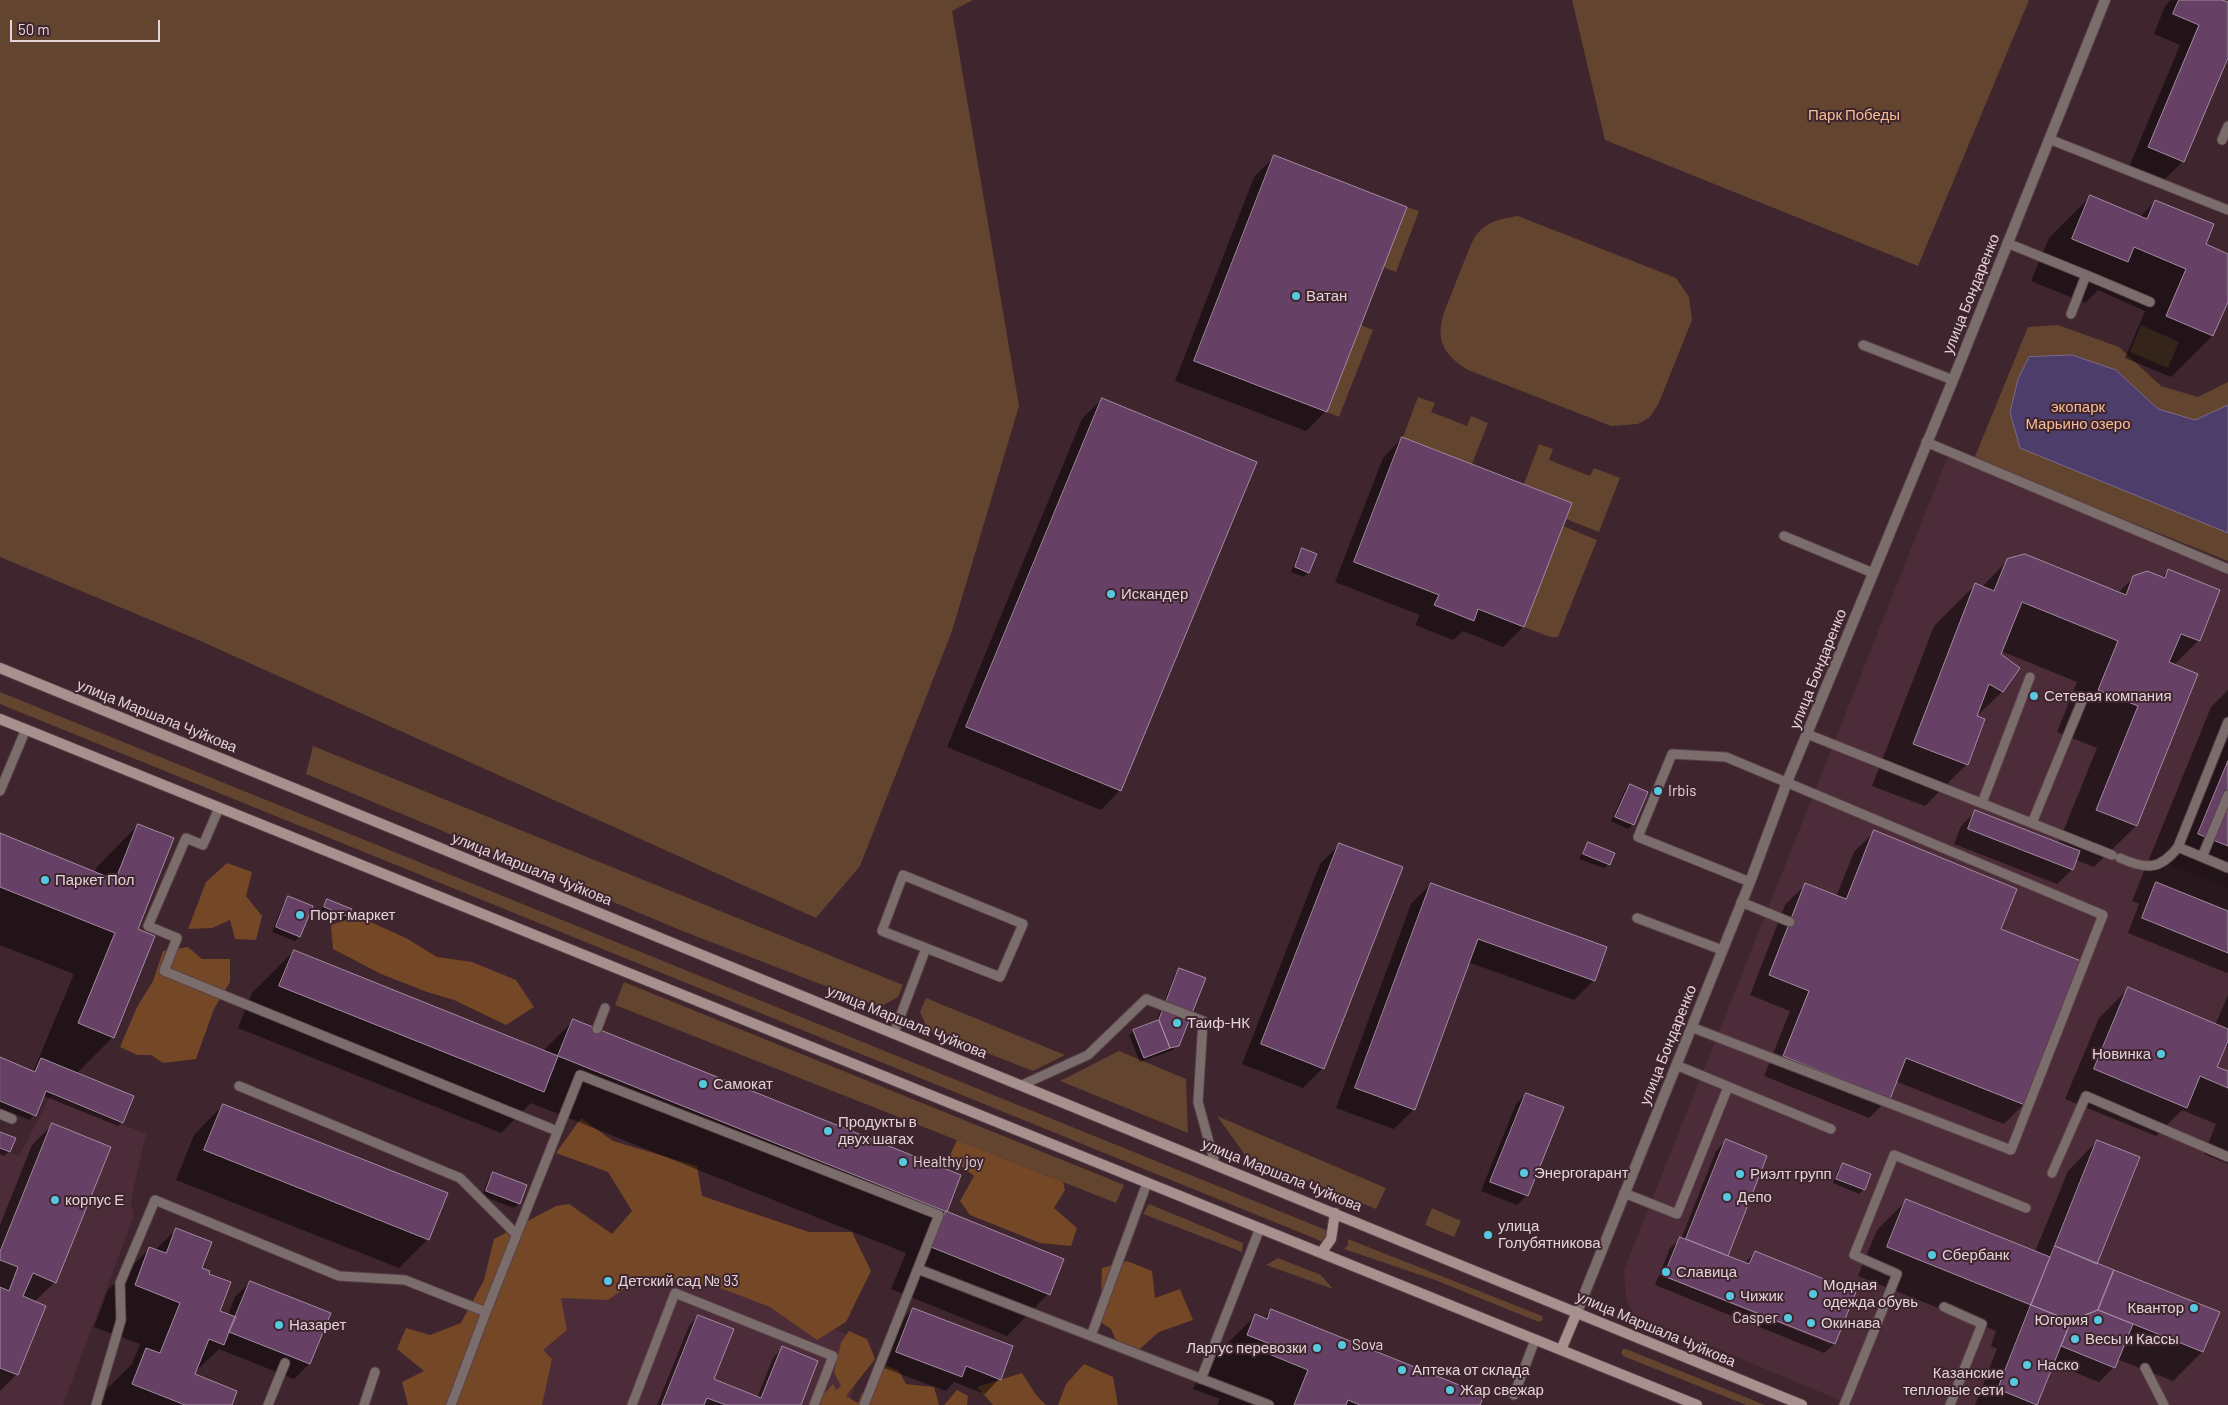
<!DOCTYPE html>
<html>
<head>
<meta charset="utf-8">
<style>
	body { margin:0 }
	#map { position:relative; width:2228px; height:1405px; overflow:hidden; background:#3e252e; font-family:Barlow,sans-serif }
	canvas { display:block }
	.scale { position:absolute; left:10px; top:20px; width:150px; height:22px; box-sizing:border-box; border:2px solid #e4d3d8; border-top:0; padding-left:6px; font-size:15px; line-height:18px; white-space:nowrap; color:#e4d3d8; -webkit-text-stroke:4px #3e252e; paint-order:stroke }
</style>
</head>
<body>
<div id="map">
<canvas width="2228" height="1405"></canvas>
<div class="scale">50 m</div>
</div>
<script>
const g = document.querySelector('canvas').getContext('2d');
g.lineJoin = 'round';
function fillPath(path, color) {
  g.fillStyle = color;
  g.fill(path, 'evenodd');
}
function strokePath(path, color, width, dash) {
  g.strokeStyle = color;
  g.lineWidth = width;
  g.lineCap = dash ? 'butt' : 'round';
  g.setLineDash(dash || []);
  g.stroke(path);
}
function drawText(font, color, halo, rows, align = 'center') {
  g.font = font + ' Barlow,sans-serif';
  g.lineWidth = 4;
  g.setLineDash([]);
  g.textBaseline = 'middle';
  g.strokeStyle = halo;
  g.fillStyle = color;
  for (const [text, x, y, turn = 0] of rows) {
    g.save();
    g.translate(x, y);
    g.rotate((+turn || 0) * Math.PI / 180);
    g.textAlign = isNaN(turn) ? turn : align;
    if (halo) g.strokeText(text, 0, 0);
    g.fillText(text, 0, 0);
    g.restore();
  }
}
fillPath(new Path2D(`
	M1948,456l280,117v140l-61,150 61,25v517h-377l-217,-91 -8,-14 -2,-30z
	M51,1095l95,39 -15,66 3,16 -71,189h-63v-255l19,6z
	M535,1219l336,124 -23,62h-378z`), '#4c2c38');
fillPath(new Path2D(`
	M0,0h973l-21,11 67,395 -67,225 -92,235 -44,52 -620,-279 -196,-82z
	M1572,0h457l-111,266 -313,-126z
	M1407,207l12,4 -23,61 -13,-5z
	M1518,216l158,62 13,19 3,23 -34,85 -9,13 -11,6 -27,2 -143,-56c-38,-23 -30,-45 -15,-80 6,-17 13,-33 20,-50 11,-18 25,-21 45,-24z
	M1361,325l12,5 -34,87 -12,-5z
	M2058,325l61,22 42,39 37,11 30,-15v179l-254,-102 54,-132z
	M2141,325l38,17 -11,26 -38,-16z
	M1418,397l17,6 -4,9 36,14 4,-10 17,7 -16,41 -69,-27z
	M1539,444l14,5 -4,11 41,16 4,-8 26,10 -21,54 -33,-13 6,-16 -48,-19z
	M1563,526l34,14 -39,97h-8l-26,-10z
	M0,692l1326,538 3,3 -3,8h-5l-1321,-537z
	M313,746l590,239 -5,12 -18,10 -195,-75 -379,-158z
	M624,982l500,203 -8,18 -501,-198z
	M926,998l139,57 -32,16 -105,-41 -8,-18z
	M1119,1051l67,28 2,54 -128,-52z
	M1217,1116l169,72 -10,21 -131,-54z
	M1149,1204l94,39 -1,9 -99,-38z
	M1432,1208l29,13 -7,16 -29,-12z
	M1348,1239l194,77 1,4 -4,2 -104,-42 -91,-31 4,-4z
	M1278,1258l43,17 12,14 -67,-24z
	M1623,1349h3l139,56h-19l-123,-49 -2,-3z`), '#63442f');
fillPath(new Path2D(`
	M227,863l25,9 -6,24 16,20 -6,24 -21,-1 -5,-19 -18,8 -24,1 18,-47z
	M357,916l49,22 31,19 35,5 44,18 18,27 -28,18 -52,-25 -27,-8 -46,-18 -48,-25 -2,-24z
	M188,947l14,12h28v23l-16,27 -18,50 -33,4 -12,-8h-14l-17,-8 17,-40 16,-26 10,-30z
	M581,1118l32,23 84,25 5,30 107,36h43l19,39 -25,51 -29,18 -47,-33 -47,-18 -38,-9 -28,5 -29,1 -20,14 -47,-2 6,32 -24,20 9,9 -10,46h-134l-6,-23 22,-11 -27,-22 9,-21 24,7 31,-12 23,-43 10,-41 62,-33 13,-2 43,30 20,-23 -24,-39 -52,-19z
	M957,1140l106,42 2,8 -11,18 23,20 -6,18 -31,-3 -70,-28 -10,-14 14,-25 -25,-19z
	M1127,1261l25,10 3,27 25,-9 13,31 -34,12 -25,22 -15,-6 -8,-19 -15,-10 5,-21 1,-30z
	M849,1331l18,8 8,20 -29,37 12,7 3,-8 25,-30 13,6 7,13 28,3 5,18h-121l4,-9 11,-12 3,6 5,-4 -7,-14 7,-29z
	M1084,1364l29,13 5,28h-60l8,-21z
	M1022,1373l14,22 10,10h-53l-16,-18z
	M957,1390l11,6 -1,9h-23z`), '#744727');
const water = new Path2D(`
	M2072,355l44,15 42,39 37,11 33,-15v128l-208,-85 -10,-36 8,-33 11,-22z`);
fillPath(water, '#4d3d6b');
strokePath(water, '#7a6a8c', 1);
fillPath(new Path2D(`
	M2171,0h48l9,4v51l-45,106 -20,20 -34,-14 51,-122 -26,-11 11,-28z
	M1274,157l52,254 -20,20 -131,-50 79,-204z
	M2090,197l49,21 17,-17 48,44 24,10v44l-16,37 -41,41 -46,-19 20,-47 -47,-21 -13,13 -54,-22 18,-43z
	M1102,399l18,391 -19,20 -154,-63 135,-328z
	M1402,438l121,189 -20,20 -40,-16 -10,9 -38,-15 5,-10 -85,-33 48,-124z
	M1302,549l6,23 -4,5 -13,-5 7,-18z
	M2008,560l110,33 16,-16 27,1 7,-7 31,69 -25,25 23,10 -61,151 -42,41 -18,-7 -4,10 -15,14 -103,-40 7,-18 15,-15 82,33 39,-96 -40,-16 20,-50 -76,-31 -1,3 18,15 -16,23 -26,25 -9,47 -42,42 -53,-20 62,-160 41,-41 7,2z
	M2228,690v282l-1,1 -99,-40 11,-29 -7,-3 79,-194z
	M1630,785l3,39 -5,5 -17,-8 14,-31z
	M138,825l-2,105 -23,107 -37,37 46,48 -4,4 -74,-30 -14,24 -30,-12v-49l33,13 41,-98 -74,-29v-110l94,38 3,-6z
	M1874,832l125,98 25,174 -20,20 -109,-43 -6,17 -20,20 -105,-42 26,-65 -40,-16 35,-90 20,-20 31,12 18,-45z
	M1588,843l21,21 -5,4 -25,-9z
	M1340,844l-17,224 -20,20 -61,-24 78,-200z
	M1431,884l163,96 -20,20 -106,-38 -54,147 -20,20 -58,-21 75,-204z
	M288,898l23,9 -12,30 -4,4 -23,-9 12,-30z
	M327,900l21,16 -4,5 -24,-10z
	M294,951l249,100 30,-30 372,191 118,48 -15,34 -41,42 -116,-47 15,-36 -375,-150 -30,30 -263,-105 14,-35z
	M1180,969l-3,76 -4,5 -33,12 -11,-27 5,-4 22,-9 19,-48z
	M2128,989l87,36 13,-30v52l-3,-1 -9,22 12,5v91l-24,-10 12,-30 -34,-14 -26,26 -91,-37 34,-81z
	M1526,1094l1,101 -10,10 -36,-14 35,-87z
	M223,1105l205,134 -29,29 -223,-88 18,-45z
	M52,1125l3,157 -21,20 10,5 -28,68 -16,16v-166l32,-80z
	M0,1133l9,18 -5,5 -4,-2z
	M1726,1141v115l18,8 11,-12 99,41 -20,51 -10,9 -169,-68 4,-10 172,69v-3l-171,-68 10,-25 11,-9 35,-88z
	M2097,1141l-1,123 122,49 -16,39 -29,29 -56,-22 -3,8 -15,15 -46,-18 -17,41h-61l22,-56 -6,-3 5,-15 -138,-55 19,-46 29,-29 129,51 33,-81z
	M1843,1164l21,25 -5,5 -26,-11 5,-14z
	M493,1173l32,13 -6,18 -5,4 -32,-12 7,-18z
	M176,1230l25,38 6,7 11,36 10,4 7,-18 15,-15 79,31 -20,51 -15,15 -75,-30 -26,25 37,31h-131l6,-14 27,-27 8,-20 -46,-17 14,-37 42,-42 5,2z
	M913,1309l86,70 -14,15 -31,-12 -8,9 -64,-24 17,-43z
	M1271,1311l208,94h-262l3,-6 -27,-10 8,-19 55,-55 7,4z
	M698,1316l15,64 44,18 16,-40 9,-10 17,57h-142l32,-79z`), '#0007');
const building = new Path2D(`
	M2179,0h43l6,2v56l-44,104 -36,-15 51,-122 -26,-11z
	M1274,155l133,52 -80,205 -133,-51z
	M2090,195l57,24 8,-19 59,24 -8,20 22,10v48l-15,34 -47,-20 20,-47 -52,-22 -6,15 -56,-23z
	M1102,398l155,64 -136,329 -155,-64z
	M1402,437l170,66 -48,124 -46,-18 -4,12 -40,-16 5,-10 -85,-33z
	M1302,548l15,6 -8,19 -14,-6z
	M2025,554l101,41 7,-19 14,-5 18,7 3,-9 52,21 -20,51 -19,-7 -12,28 29,12 -61,152 -41,-16 42,-104 -40,-16 20,-49 -96,-39 -21,52 19,14 -17,24 -14,-8 -12,32 8,3 -17,46 -55,-21 62,-161 19,8 13,-32z
	M2228,761v85l-30,-12z
	M1630,784l18,8 -14,33 -19,-8z
	M1975,810l105,41 -7,19 -105,-41z
	M138,824l36,14 -36,91 17,7 -41,102 -36,-15 37,-90 -115,-46v-54l115,47z
	M1874,830l143,59 -16,40 80,32 -56,144 -119,-47 -16,41 -107,-43 26,-65 -40,-16 36,-92 41,16z
	M1588,842l27,11 -5,12 -27,-11z
	M1339,843l64,24 -79,202 -63,-25z
	M2156,882l72,29v42l-86,-35z
	M1431,883l176,64 -12,34 -117,-42 -63,171 -60,-22z
	M288,896l25,10 -13,31 -24,-10z
	M327,899l25,10 -3,8 -25,-10z
	M294,950l264,106 -14,36 -265,-106z
	M1179,968l27,10 -27,68 -9,2 -11,-28z
	M2128,987l100,42v12l-11,26 11,4v17l-28,-12 -13,32 -93,-39z
	M573,1019l388,156 -14,37 -389,-156z
	M1159,1020l11,28 -26,10 -11,-28z
	M0,1057l35,15 6,-14 93,38 -11,27 -77,-32 -10,25 -36,-15z
	M1526,1093l38,14 -36,89 -38,-14z
	M223,1104l225,89 -19,47 -225,-90z
	M52,1123l59,24 -55,136 -23,-10 -10,23 23,10 -28,69 -18,-7v-81l9,4 9,-24 -18,-7v-8z
	M0,1132l16,6 -6,14 -10,-4z
	M1726,1139l41,17 -39,100 -42,-17z
	M2097,1140l43,17 -43,107 -42,-18z
	M1843,1163l28,11 -6,16 -29,-11z
	M493,1172l34,13 -7,19 -34,-13z
	M1906,1199l144,58 -19,48 -144,-58z
	M946,1211l118,48 -14,36 -119,-48z
	M176,1228l36,14 -10,26 8,3 -1,3 22,8 -11,29 16,6 -7,15 -5,13 -15,-6 -14,35 42,17 -5,14h-47l-53,-21 14,-36 14,5 20,-50 -45,-18 14,-38 17,6z
	M1680,1237l69,27 6,-13 101,41 -21,52 -171,-68z
	M2055,1246l59,24 -16,40 -27,11 -40,-16z
	M2114,1270l106,42 -17,40 -105,-42z
	M250,1281l81,32 -21,51 -81,-32z
	M2031,1305l40,16 -34,84 -39,-16z
	M913,1308l100,38 -12,34 -35,-14 -4,11 -66,-25z
	M1271,1309l213,86 -4,10h-120l-12,-5 -2,5h-52l14,-35 -39,-16 4,-9 -26,-10 8,-21 12,5z
	M2098,1310l35,14 -18,44 -54,-22 10,-25z
	M698,1315l36,14 -20,50 47,19 21,-52 36,15 -17,44h-75l-19,-7 -3,7h-42z`);
fillPath(building, '#664065');
strokePath(building, '#a28ca1', 1);
const service = new Path2D(`
	M2049,139l179,71
	M2222,140l6,-14
	M2007,243l79,32 -15,39
	M2086,275l64,27
	M1863,345l90,35
	M1926,442l302,127
	M1784,536l89,37
	M1807,734l305,121
	M0,791l26,-62
	M1982,803l48,-126
	M219,808l-16,37 -17,-7 -38,88 29,12 -13,33 393,160
	M2032,823l50,-122
	M2178,847l50,21
	M2202,857l26,-62
	M2120,858c25,11 40,13 58,-11l50,-125
	M1741,902l49,20
	M1637,918l85,32
	M1691,1027l320,123 92,-235 -377,-158 -54,-3 -34,83 112,45
	M597,1029l8,-21
	M894,1033l32,-85 74,29 23,-53 -120,-49 -21,56 44,17
	M1676,1065l155,64
	M1022,1085l66,-30 58,-56 57,22 -5,81 17,62
	M239,1086l221,92 55,55
	M0,1114l12,5
	M2052,1173l34,-77 142,61
	M1624,1193l53,21 51,-127
	M918,1269l351,136
	M1944,1307l38,17 -32,81
	M486,1312l94,-237 359,140 -75,190
	M1091,1336l56,-153
	M2145,1368l19,37
	M1201,1379l59,-151
	M1514,1395l21,-55
	M96,1405l25,-85 -1,-37 35,-83 184,76 66,4 81,32 -35,93
	M268,1405l17,-42
	M364,1405l11,-33
	M632,1405l43,-112 158,63 -19,49
	M1844,1405l53,-131 -43,-19 40,-100 132,53`);
const tertiary = new Path2D(`
	M1577,1312l173,-430 37,-100 166,-402 152,-380`);
const secondary = new Path2D(`
	M0,668l1802,737
	M0,719l1697,686
	M1321,1253l10,-14 4,-26
	M1561,1350l16,-38`);
strokePath(service, '#594149', 11);
strokePath(tertiary, '#594149', 12);
strokePath(secondary, '#594149', 12);
strokePath(service, '#7b6d6c', 9);
strokePath(tertiary, '#7b6d6c', 10);
strokePath(secondary, '#a7918e', 10);
for (const [x, y, r, color] of [
	[1296,296,5,"#56c9e0"],
	[1111,594,5,"#56c9e0"],
	[2034,696,5,"#56c9e0"],
	[1658,791,5,"#56c9e0"],
	[45,880,5,"#56c9e0"],
	[300,915,5,"#56c9e0"],
	[1177,1023,5,"#56c9e0"],
	[2161,1054,5,"#56c9e0"],
	[703,1084,5,"#56c9e0"],
	[828,1131,5,"#56c9e0"],
	[903,1162,5,"#56c9e0"],
	[1524,1173,5,"#56c9e0"],
	[1740,1174,5,"#56c9e0"],
	[1727,1197,5,"#56c9e0"],
	[55,1200,5,"#56c9e0"],
	[1488,1235,5,"#56c9e0"],
	[1932,1255,5,"#56c9e0"],
	[1666,1272,5,"#56c9e0"],
	[608,1281,5,"#56c9e0"],
	[1813,1294,5,"#56c9e0"],
	[1730,1296,5,"#56c9e0"],
	[2194,1308,5,"#56c9e0"],
	[1788,1318,5,"#56c9e0"],
	[2098,1320,5,"#56c9e0"],
	[1811,1323,5,"#56c9e0"],
	[279,1325,5,"#56c9e0"],
	[2075,1339,5,"#56c9e0"],
	[1342,1345,5,"#56c9e0"],
	[1317,1348,5,"#56c9e0"],
	[2027,1365,5,"#56c9e0"],
	[1402,1370,5,"#56c9e0"],
	[2014,1382,5,"#56c9e0"],
	[1450,1390,5,"#56c9e0"]
]) {
  const dot = new Path2D();
  dot.arc(x, y, r, 0, 2 * Math.PI);
  g.fillStyle = color;
  g.fill(dot);
  strokePath(dot, '#3e252e', 2);
}
drawText('15px', '#f8bd96', '#3e252e', [
	["Парк Победы",1854,115],
	["экопарк",2078,407],
	["Марьино озеро",2078,424]
]);
drawText('15px', '#e4d3d8', '#3e252e', [
	["улица Бондаренко",1971,294,-68],
	["улица Бондаренко",1818,669,-68],
	["улица Маршала Чуйкова",157,716,22],
	["улица Маршала Чуйкова",532,869,22],
	["улица Маршала Чуйкова",907,1022,22],
	["улица Бондаренко",1668,1045,-68],
	["улица Маршала Чуйкова",1282,1175,22],
	["улица Маршала Чуйкова",1656,1329,23]
]);
drawText('15px', '#e4d3d8', '#3e252e', [
	["Ватан",1306,296],
	["Искандер",1121,594],
	["Сетевая компания",2044,696],
	["Irbis",1668,791],
	["Паркет Пол",55,880],
	["Порт маркет",310,915],
	["Таиф-НК",1187,1023],
	["Новинка",2151,1054,"right"],
	["Самокат",713,1084],
	["Продукты в",838,1122],
	["двух шагах",838,1139],
	["Healthy joy",913,1162],
	["Энергогарант",1534,1173],
	["Риэлт групп",1750,1174],
	["Депо",1737,1197],
	["корпус Е",65,1200],
	["улица",1498,1226],
	["Голубятникова",1498,1243],
	["Сбербанк",1942,1255],
	["Славица",1676,1272],
	["Детский сад № 93",618,1281],
	["Модная",1823,1285],
	["одежда обувь",1823,1302],
	["Чижик",1740,1296],
	["Квантор",2184,1308,"right"],
	["Casper",1778,1318,"right"],
	["Югория",2088,1320,"right"],
	["Окинава",1821,1323],
	["Назарет",289,1325],
	["Весы и Кассы",2085,1339],
	["Sova",1352,1345],
	["Ларгус перевозки",1307,1348,"right"],
	["Наско",2037,1365],
	["Аптека от склада",1412,1370],
	["Казанские",2004,1373,"right"],
	["тепловые сети",2004,1390,"right"],
	["Жар свежар",1460,1390]
], 'left');
</script>
</body>
</html>
